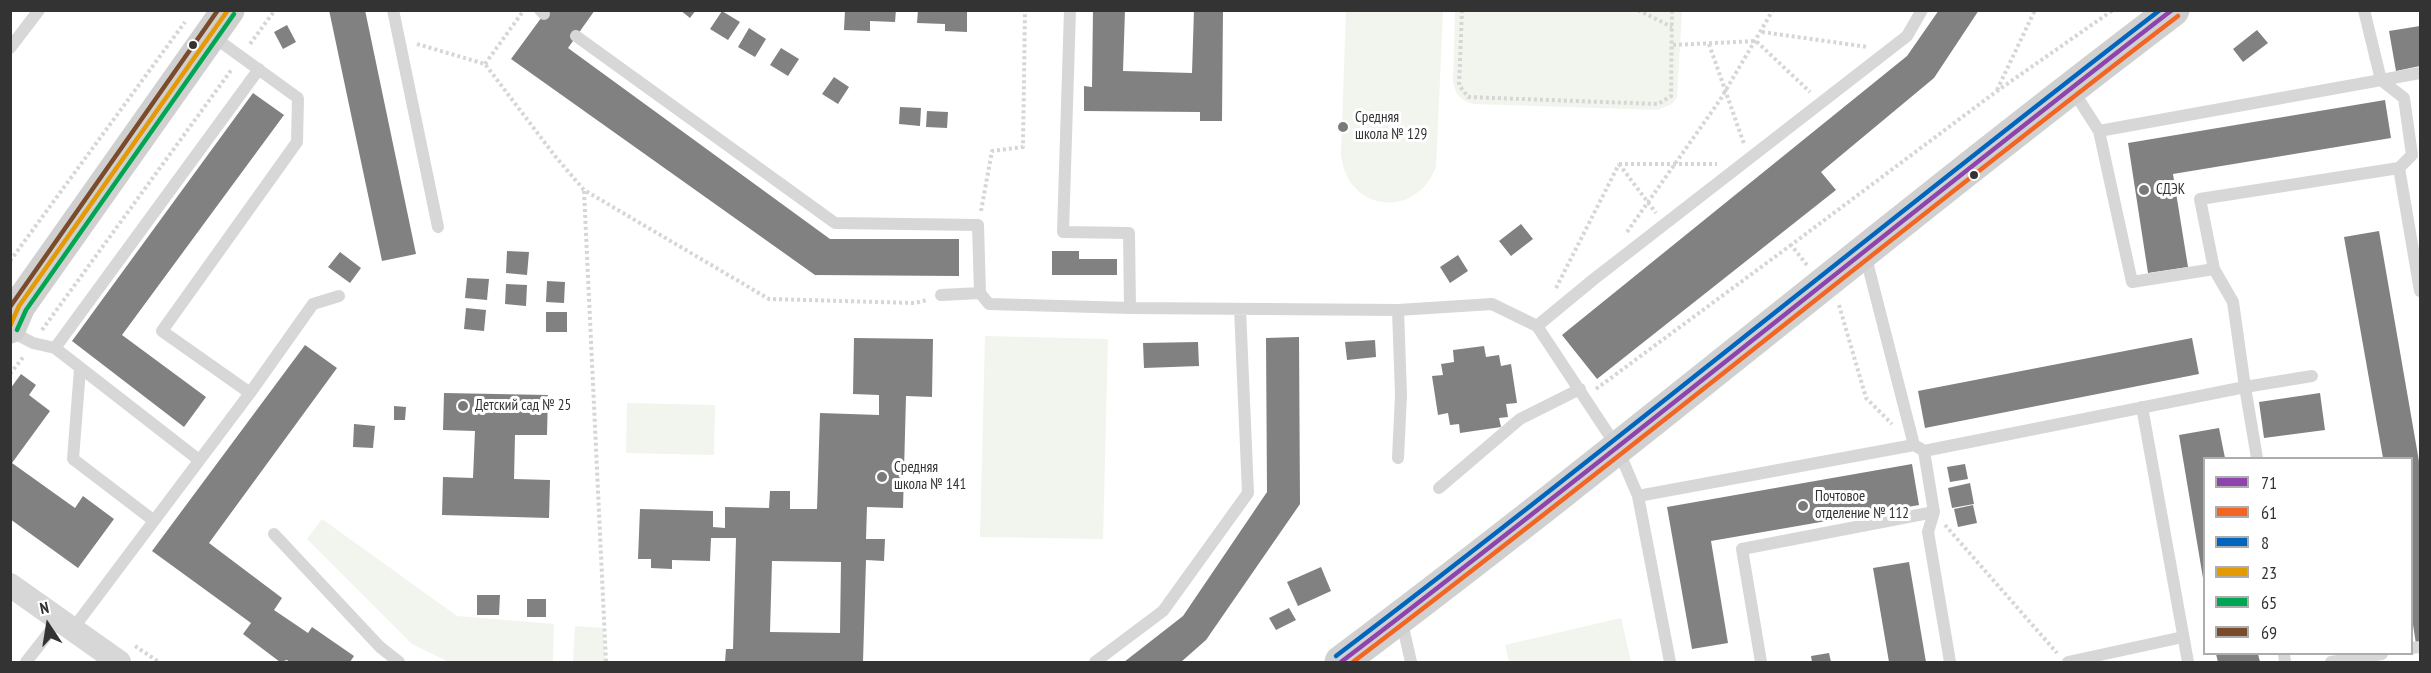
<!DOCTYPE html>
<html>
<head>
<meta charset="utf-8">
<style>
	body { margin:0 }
	#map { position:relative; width:2431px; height:673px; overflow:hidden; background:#fff; font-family:"PT Sans Narrow",sans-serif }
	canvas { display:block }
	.frame { position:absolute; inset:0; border:12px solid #333; pointer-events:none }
	.legend { position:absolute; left:2203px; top:457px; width:210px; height:198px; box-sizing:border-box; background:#fff; border:2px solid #adadad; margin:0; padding:8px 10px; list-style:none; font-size:18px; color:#333 }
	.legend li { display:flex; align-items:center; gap:12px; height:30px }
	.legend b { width:30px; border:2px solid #adadad }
	.north { position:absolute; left:18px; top:595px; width:60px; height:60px; -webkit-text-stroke:4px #fff; paint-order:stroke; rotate:348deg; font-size:16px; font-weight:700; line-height:24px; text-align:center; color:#333 }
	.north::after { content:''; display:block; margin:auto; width:21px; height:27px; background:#333; clip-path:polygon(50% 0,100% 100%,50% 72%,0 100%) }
</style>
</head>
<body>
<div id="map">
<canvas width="2431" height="673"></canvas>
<div class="frame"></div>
<ul class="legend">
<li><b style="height:8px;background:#8e44ad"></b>71</li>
<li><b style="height:8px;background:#f26522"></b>61</li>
<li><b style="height:8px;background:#0065bd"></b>8</li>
<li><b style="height:8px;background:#e39a05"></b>23</li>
<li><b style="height:8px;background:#00a651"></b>65</li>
<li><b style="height:8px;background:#7a4b2a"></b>69</li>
</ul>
<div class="north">N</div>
</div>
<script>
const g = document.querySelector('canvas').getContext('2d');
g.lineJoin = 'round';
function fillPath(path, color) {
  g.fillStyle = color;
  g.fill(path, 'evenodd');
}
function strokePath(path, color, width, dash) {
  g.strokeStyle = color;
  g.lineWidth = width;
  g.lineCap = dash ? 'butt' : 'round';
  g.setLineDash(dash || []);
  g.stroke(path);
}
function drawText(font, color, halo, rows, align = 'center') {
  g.font = font + ' "PT Sans Narrow",sans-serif';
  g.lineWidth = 6;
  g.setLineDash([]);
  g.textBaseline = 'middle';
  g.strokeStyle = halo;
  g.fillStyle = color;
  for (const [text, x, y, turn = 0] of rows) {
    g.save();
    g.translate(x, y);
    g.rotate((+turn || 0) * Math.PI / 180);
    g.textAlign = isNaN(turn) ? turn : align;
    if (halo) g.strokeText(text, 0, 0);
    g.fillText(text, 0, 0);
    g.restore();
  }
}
fillPath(new Path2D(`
	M1346,11h97l-7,156c-21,54 -90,44 -95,-13z
	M1455,11h227l-5,86 -5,7 -15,6 -183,-6c-13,-3 -19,-9 -21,-23z
	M985,336l123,3 -5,200 -123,-2z
	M627,403l88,2 -1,50 -88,-2z
	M322,519l135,97 97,8 -1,38h-104l-37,-18 -105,-105z
	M1621,618l10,44h-122l-4,-17z
	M575,626l28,2 2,34h-32z`), '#f1f5ed');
fillPath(new Path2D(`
	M329,10h36l51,244 -34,7z
	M547,10h48l-27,38 262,191h129v37l-144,-1 -304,-216z
	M680,10h16l-6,8z
	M845,10h51l-1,12 -25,-1v10l-26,-1z
	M918,10h49v22l-22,-1v-7l-28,-1z
	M1093,10h32l-2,61 69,2 2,-63h29l-1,111h-22v-9l-116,-1v-25l8,1z
	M1939,10h40l-45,68 -113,94 15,18 -239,189 -35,-44 345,-279z
	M722,11l18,11 -12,18 -18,-11z
	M287,25l9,17 -13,7 -9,-17z
	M2420,26v40l-24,5 -7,-40z
	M749,28l17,11 -11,18 -17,-10z
	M2257,30l11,13 -25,19 -10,-13z
	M781,48l18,11 -11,17 -18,-11z
	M834,77l15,10 -11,17 -16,-10z
	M253,93l31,22 -162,220 84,62 -22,30 -112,-86z
	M2385,100l6,38 -218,36 15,93 -40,6 -20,-130z
	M900,107l21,1 -1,18 -21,-2z
	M927,111l21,1 -1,16 -21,-1z
	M1521,224l12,15 -22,17 -12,-15z
	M2379,231l41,236v176l-4,1 -4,-26v-160h-29l-39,-221z
	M507,251l22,1 -2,23 -21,-2z
	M1052,251h27v8h38v16h-65z
	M340,252l21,16 -11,15 -22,-16z
	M1458,255l10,16 -18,12 -10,-16z
	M467,278l22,1 -2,21 -22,-2z
	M547,281l18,1 -1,21 -18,-1z
	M506,284l21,1 -1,21 -21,-2z
	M466,308l20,2 -2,21 -20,-2z
	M546,312h21v20h-21z
	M1299,337l1,167 -94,136 -25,22h-57l59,-46 84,-124 -1,-154z
	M854,338l79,1 -1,58 -26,-1 -3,112 -36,-1 -1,32h19l-1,22 -18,-1 -3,102h-138l1,-13h7l3,-111h-25l-1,23 -38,-1v9l-21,-1v-9h-13l2,-50 73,2v16l12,1v-21l44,1 1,-17h20v18h27l3,-96 59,2v-20l-26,-1zM772,561l69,1 -1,71 -70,-1z
	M2192,338l7,36 -274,54 -7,-37z
	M1375,340l1,17 -29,3 -2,-18z
	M1198,342l1,24 -55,2 -1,-25z
	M305,345l32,23 -128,175 73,55 -8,12 34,23 4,-6 42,29 -4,6h-60l-3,-2 -7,2 -37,-28 8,-11 -99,-72z
	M1484,346l2,11 13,-2 2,11 10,-2 6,39 -11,1 2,13 -9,1 2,9 -41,6 -1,-9 -9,1 -2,-12 -10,2 -6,-39 11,-1 -2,-11 13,-2 -1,-12z
	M21,374l15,11 -7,10 21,16 -38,52 63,45 8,-12 31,23 -36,49 -68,-49v-130z
	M444,393l104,2 -1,40h-32l-1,44 36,1 -1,38 -107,-3 1,-38 30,1 2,-47 -32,-1z
	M2320,393l5,37 -61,8 -5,-36z
	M394,406l12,1 -1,13h-11z
	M354,424l21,2 -2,22 -20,-1z
	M2219,428l6,30h-21l-1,120 -24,-143z
	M1912,464l7,41 -208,36 17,102 -36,6 -25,-142z
	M1965,464l3,15 -18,3 -3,-15z
	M1970,483l4,21 -22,4 -4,-20z
	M1973,505l4,18 -19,4 -4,-18z
	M1909,562l17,100h-37l-16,-94z
	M1321,567l10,24 -33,15 -11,-24z
	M477,595h23l-1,20h-22z
	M527,599h19v18h-19z
	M1289,608l7,12 -20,10 -7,-12z
	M1829,653l2,9h-19l-1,-6z
	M2216,654h42l2,8h-42z`), '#818181');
strokePath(new Path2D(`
	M1462,10l-3,75 9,12 190,7 13,-8 1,-86
	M1638,10l34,17
	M1762,32l106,15
	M250,44l25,-34
	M417,44l68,20 70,92 29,34 185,109 146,4 12,-3
	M1709,44l35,100
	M1673,45l83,-4 54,51
	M485,64l39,-54
	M1997,90l38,-80
	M1619,164h98
	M1619,164l37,49
	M584,191l22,471
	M981,211l11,-60 31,-4 2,-137
	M1627,232l93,-132 53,-90
	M10,261l175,-239
	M1807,265l-16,-20 206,-154 116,-81
	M1556,288l63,-124
	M1839,305l27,93 26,26
	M42,330l190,-261
	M10,374l14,-18
	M1596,389l195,-144
	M1945,525l112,128
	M135,646l24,16`), '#d6d6d6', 4, [3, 3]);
strokePath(new Path2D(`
	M393,10l45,217
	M540,10l4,4
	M1070,10l-7,222 66,1 1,75
	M2364,10l17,70 39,-7
	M211,35l87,63 -1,44 -135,189 88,62
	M576,36l259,187 143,2 2,68 9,11 141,4 268,2 94,-6 45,22 80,121 21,49
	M10,48l29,-38
	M2072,89l27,42
	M2399,168l21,123
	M1865,254l49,191 7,4
	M941,295l39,-2
	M1398,310l3,85 -3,63
	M1537,326l57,-47 313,-243 15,-26
	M10,331l23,12 22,5 144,112
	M55,348l204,-279
	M80,369l-7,90 80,61
	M2142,407l46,255
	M2257,458l-12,-71 67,-11
	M1439,488l81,-69 60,-30
	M1934,512l-6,20 22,130
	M274,534l106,113 19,15
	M1401,618l10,44
	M72,630l178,-237 63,-89 26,-8
	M2412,648l8,-1
	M2284,654l1,8
	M26,662l33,-42
	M1095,662l68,-51 85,-118 -8,-184
	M1670,662l-32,-166 276,-51
	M1761,662l-19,-113 192,-37 -10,-61 321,-64 -12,-85 -19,-33 -14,-70 199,-31 13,-13 -8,-57 -23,-18 -282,51 33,151 82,-13
	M2068,662l115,-25
	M2331,662l51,-8`), '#d7d7d7', 12);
strokePath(new Path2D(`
	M10,585l109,77`), '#d7d7d7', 24);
strokePath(new Path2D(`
	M10,327l9,-21 209,-296
	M1341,662c282,-211 551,-439 832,-652`), '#d0d0d0', 33);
strokePath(new Path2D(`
	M1341,662c280,-213 552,-437 831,-652`), '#8e44ad', 4.5);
strokePath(new Path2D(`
	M1353,662c278,-211 547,-433 825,-646`), '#f26522', 4.5);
strokePath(new Path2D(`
	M1336,656c278,-211 547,-433 824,-646`), '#0065bd', 4.5);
strokePath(new Path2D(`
	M10,326l9,-20 209,-296`), '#e39a05', 4.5);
strokePath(new Path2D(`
	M17,330l9,-20 208,-296`), '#00a651', 4.5);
strokePath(new Path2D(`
	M10,307l208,-297`), '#7a4b2a', 4.5);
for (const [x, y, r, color] of [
	[193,45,5,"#333"],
	[1343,127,6,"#7a7a7a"],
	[1974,175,5,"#333"],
	[2144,190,6,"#7a7a7a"],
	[463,406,6,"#7a7a7a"],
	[882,477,6,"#7a7a7a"],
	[1803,506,6,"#7a7a7a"]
]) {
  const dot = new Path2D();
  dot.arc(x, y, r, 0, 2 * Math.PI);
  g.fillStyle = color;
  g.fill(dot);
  strokePath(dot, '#fff', 2);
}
drawText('15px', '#333', '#fff', [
	["Средняя",1355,118],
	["школа № 129",1355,135],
	["СДЭК",2156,190],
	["Детский сад № 25",475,406],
	["Средняя",894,468],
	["школа № 141",894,485],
	["Почтовое",1815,497],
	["отделение № 112",1815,514]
], 'left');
</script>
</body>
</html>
